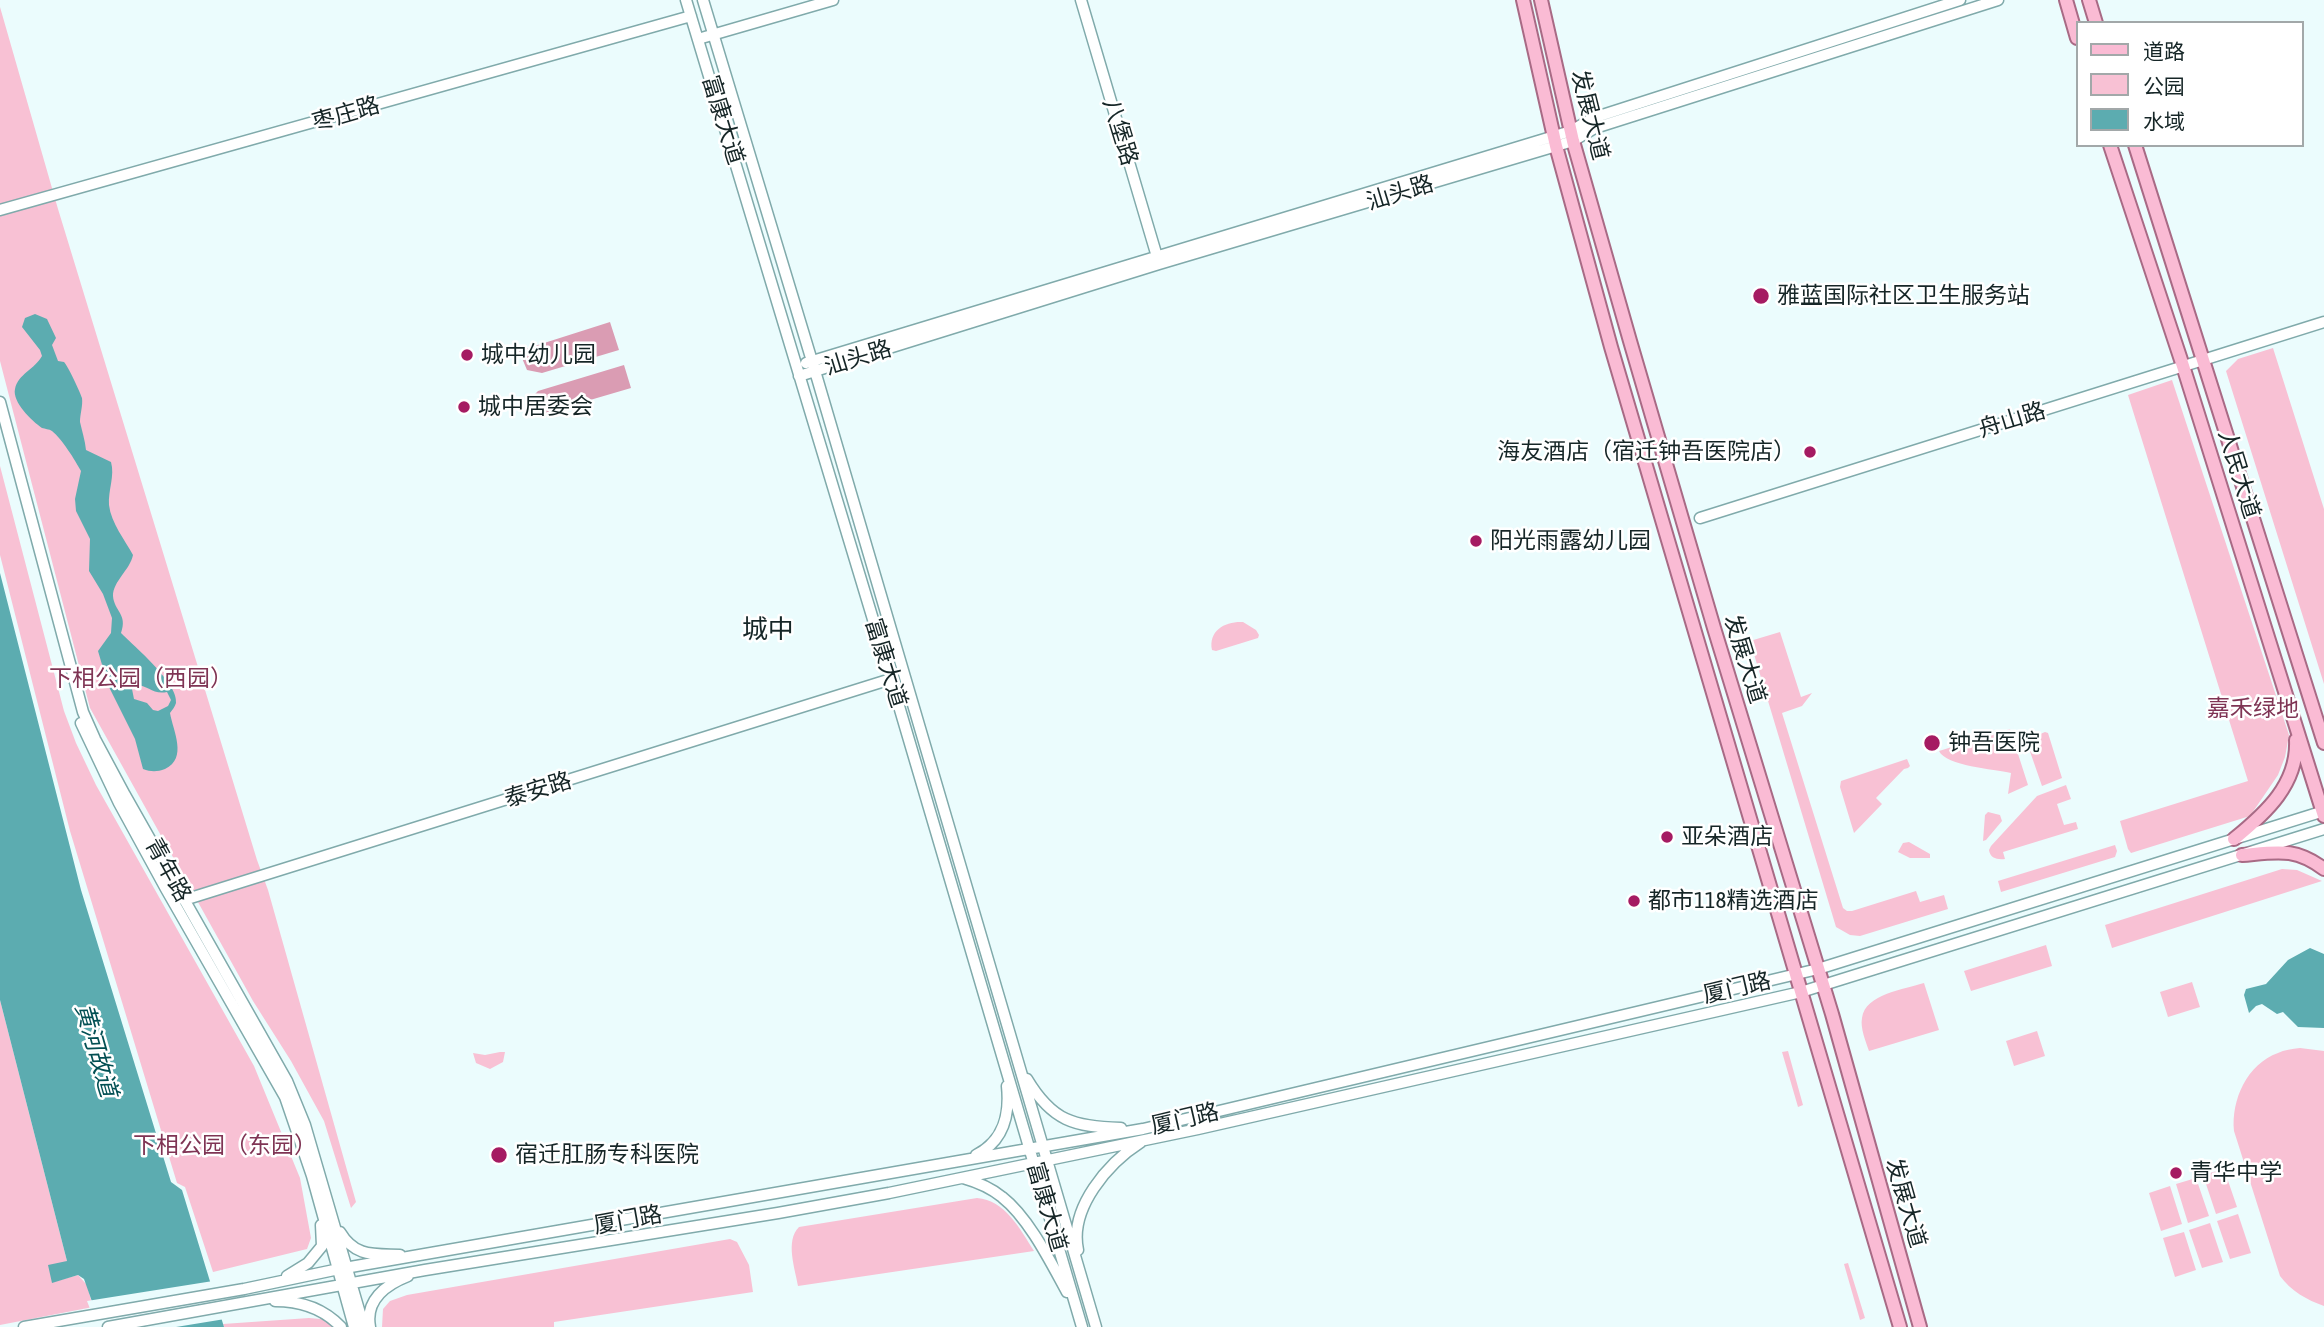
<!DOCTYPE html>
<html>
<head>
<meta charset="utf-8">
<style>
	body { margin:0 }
	#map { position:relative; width:2324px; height:1327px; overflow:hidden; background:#ebfcfd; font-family:"Asap Condensed","Noto Sans SC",sans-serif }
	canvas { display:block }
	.legend { position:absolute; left:2076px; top:21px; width:228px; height:126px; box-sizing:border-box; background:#fff; border:2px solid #a2a8a9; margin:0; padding:9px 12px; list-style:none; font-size:21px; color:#162627 }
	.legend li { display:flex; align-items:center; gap:14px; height:35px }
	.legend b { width:35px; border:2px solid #a2a8a9 }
</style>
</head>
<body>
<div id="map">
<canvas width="2324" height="1327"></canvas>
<ul class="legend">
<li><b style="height:9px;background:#fabbd4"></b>道路</li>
<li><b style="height:19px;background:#f8c1d4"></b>公园</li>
<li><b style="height:19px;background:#5cacb0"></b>水域</li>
</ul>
</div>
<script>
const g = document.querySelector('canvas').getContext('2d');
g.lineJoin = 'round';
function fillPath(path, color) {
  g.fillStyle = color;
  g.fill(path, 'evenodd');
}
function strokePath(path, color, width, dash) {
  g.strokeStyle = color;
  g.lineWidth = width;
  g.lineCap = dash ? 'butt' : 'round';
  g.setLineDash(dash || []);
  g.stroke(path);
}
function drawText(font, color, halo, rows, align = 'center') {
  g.font = font + ' "Asap Condensed","Noto Sans SC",sans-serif';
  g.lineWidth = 5;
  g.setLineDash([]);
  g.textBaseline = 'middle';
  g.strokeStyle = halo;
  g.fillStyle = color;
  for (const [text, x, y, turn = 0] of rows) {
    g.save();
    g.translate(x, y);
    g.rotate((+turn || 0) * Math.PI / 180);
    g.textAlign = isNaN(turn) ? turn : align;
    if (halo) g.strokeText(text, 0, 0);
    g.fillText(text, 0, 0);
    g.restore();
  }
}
fillPath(new Path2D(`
	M0,7l58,202 199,651 11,30 88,312 -5,6 -27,-87 -33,-60 -38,-60 -163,-293 -90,-347z
	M2273,348l51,161v175l-98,-313 12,-12z
	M2172,380l117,355 -4,22 -7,18 -28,41 -119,37 -3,-4 -8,-28 128,-40 -120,-386z
	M0,466l64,245 12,32 20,42 158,281 46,112 11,60 -4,11 -94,23 -28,-85 -8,-4 -107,-352 -70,-276z
	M1243,622l13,8 3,5 -1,3 -42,13 -4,-1c-4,-20 14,-29 31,-28z
	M1780,632l21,65 11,-4 -10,13 -20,7 61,195 4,3h5l64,-20 4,11 24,-7 4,14 -88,27 -10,-1 -14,-8 -86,-286z
	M2010,729l18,56 -20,9 3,-21c-17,-4 -65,-7 -72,-22z
	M2045,732l3,1 14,45 -20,8 -16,-46z
	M1907,759l3,7 -2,2 -4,1 -28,29 6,6 -28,29 -14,-46 1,-6z
	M2066,785l5,14 -14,5 7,21 12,-3 2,7 -75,23 2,7c-8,1 -15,-1 -16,-9l2,-4 46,-50z
	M1988,812l12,3 2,6 -16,19 -3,1 2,-26z
	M1909,842l21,12v4h-20l-12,-6 5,-9z
	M2115,845l2,6 -2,6 -114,35 -3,-11z
	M2282,869l15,1 25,11 -210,67 -7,-23z
	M2046,945l6,21 -81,25 -7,-20z
	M2192,982l8,25 -32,10 -8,-25z
	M1924,983l15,47 -70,21c-3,-9 -9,-23 -7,-33 3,-24 43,-29 62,-35z
	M0,1000l67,261 -14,21 25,-7 9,10 6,22 -93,18z
	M2037,1031l8,25 -31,10 -8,-25z
	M2300,1048l24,3v255c-17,-6 -33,-15 -44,-30l-46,-145c-3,-31 13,-67 44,-78 6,-3 14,-4 22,-5z
	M1788,1051l15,54 -5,2 -16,-55z
	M500,1052h5l-2,10 -13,7 -14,-6 -3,-10 12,2z
	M2224,1169l13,38 -21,7 -13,-39z
	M2196,1178l13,38 -21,7 -12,-39z
	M2170,1186l12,38 -21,7 -12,-38z
	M977,1198c28,2 43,31 57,53l-236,35c-3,-18 -13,-45 1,-59z
	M2238,1214l13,39 -21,6 -13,-38z
	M2210,1223l13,39 -21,6 -13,-38z
	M2184,1232l12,38 -21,7 -12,-39z
	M730,1239l7,3 12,23 4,27 -199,30v5h-172l1,-18 7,-8 17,-6z
	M1848,1263l17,55 -5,2 -16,-56z
	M309,1318l12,1 15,8h-112l-1,-3z`), '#f8c1d4');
fillPath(new Path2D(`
	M610,322l9,28 -77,23 -15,-3 -8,-19z
	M624,365l7,23 -92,27 -4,-21 3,-3z`), '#da9cb3');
fillPath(new Path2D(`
	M35,314l12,5 9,19 -4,7 6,16 6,1c4,4 17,32 18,36 1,8 -2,16 -2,24 2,9 5,18 6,28l25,12c4,14 -3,28 -2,43 2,18 16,35 24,50 -3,15 -20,26 -20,41 1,15 15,18 8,37 13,13 58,51 55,70 -1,4 -4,7 -6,10 3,18 18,45 -5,56 -8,3 -14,3 -22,0l-8,-30 -27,-54 -10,-34 13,-18 1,-15 -9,-24 -14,-23 1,-32 -14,-28 -1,-12 6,-28c-6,-11 -19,-32 -29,-40 -3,-2 -7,-2 -10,-3 -10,-7 -30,-26 -27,-39 3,-15 20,-20 27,-33l-2,-6 -18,-23 3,-9zM136,685c12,0 17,10 31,7l4,8 -3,6 -10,5 -5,-1 -6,-7 -13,-4 -2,-10z
	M0,573l81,317 90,292 11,8 42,137h-123l-17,-48 -6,-4 -26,8 -4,-18 19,-4 -67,-261z
	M2310,948l14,6v74l-26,-1 -15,-15 -6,2 -15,-10 -6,2 -7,7 -5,-18 2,-6 20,-5 22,-24z`), '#5cacb0');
fillPath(new Path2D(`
	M213,1281l12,38 -49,8h-79l-10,-26z`), '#ebfcfd');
const minor = new Path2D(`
	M686,0l205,679 191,648
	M703,0l112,371 281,956
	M1081,0l77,260
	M698,39l135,-39
	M0,210l691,-194
	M806,363l765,-232 22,-13 367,-118
	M799,376l360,-112 414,-123 22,-13 403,-128
	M0,402l83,310 12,27 30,56 162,286 18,44 59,202
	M1700,518l624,-196
	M81,723l38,80 47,86 119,208 27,79 42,151
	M184,900l707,-221
	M1027,1079c25,42 47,48 94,49
	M976,1155c28,-14 34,-40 31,-69
	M963,1178c14,4 28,10 39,19 27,21 49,66 65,95
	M340,1232c15,25 33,22 60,23
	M1078,1250c-9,-42 30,-87 63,-108
	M287,1276l21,-13 14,-17 -1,-21
	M275,1301c25,0 49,8 66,26
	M24,1327l220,-38 95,-20 804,-140 675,-160 506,-158
	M108,1327l317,-57 353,-57 111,-20 309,-64 603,-137 523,-163
	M370,1327c-5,-26 15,-42 38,-51`);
const major = new Path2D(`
	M1523,0l33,146 55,201 289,980
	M1541,0l32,141 57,200 84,287 118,386 88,313
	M2066,0l11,38
	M2089,0l7,23
	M2110,145l73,221 141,450
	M2135,145l189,598
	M2234,839c32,-26 64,-55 62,-99
	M2242,855c35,-3 53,-8 82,14`);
strokePath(minor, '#80aaab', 13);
strokePath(major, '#a86a85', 16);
strokePath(minor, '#fff', 10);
strokePath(major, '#fabbd4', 12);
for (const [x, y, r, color] of [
	[1761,296,9,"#a51b62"],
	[467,355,7,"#a51b62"],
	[464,407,7,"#a51b62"],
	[1810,452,7,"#a51b62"],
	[1476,541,7,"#a51b62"],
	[1932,743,9,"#a51b62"],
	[1667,837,7,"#a51b62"],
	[1634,901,7,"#a51b62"],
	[499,1155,9,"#a51b62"],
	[2176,1173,7,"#a51b62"]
]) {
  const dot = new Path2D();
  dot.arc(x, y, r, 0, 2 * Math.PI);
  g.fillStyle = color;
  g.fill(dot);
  strokePath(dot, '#fff', 2.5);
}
drawText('23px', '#162627', '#fff', [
	["枣庄路",346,114,-16],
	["发展大道",1590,115,76],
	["富康大道",723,120,73],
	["八堡路",1120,132,73],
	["汕头路",1400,193,-17],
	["汕头路",858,358,-17],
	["舟山路",2012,420,-17],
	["人民大道",2239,474,73],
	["发展大道",1745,659,73],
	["富康大道",886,663,73],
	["泰安路",538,790,-17],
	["青年路",168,870,61],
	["厦门路",1737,988,-13],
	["厦门路",1185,1119,-13],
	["发展大道",1906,1203,74],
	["富康大道",1047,1207,74],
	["厦门路",628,1220,-10]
]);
drawText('23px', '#162627', '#fff', [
	["雅蓝国际社区卫生服务站",1777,296],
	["城中幼儿园",481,355],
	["城中居委会",478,407],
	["海友酒店（宿迁钟吾医院店）",1796,452,"right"],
	["阳光雨露幼儿园",1490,541],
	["钟吾医院",1948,743],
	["亚朵酒店",1681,837],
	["都市118精选酒店",1648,901],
	["宿迁肛肠专科医院",515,1155],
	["青华中学",2190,1173]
], 'left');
drawText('23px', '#7f3454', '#fff', [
	["下相公园（西园）",141,679],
	["嘉禾绿地",2253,709],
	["下相公园（东园）",225,1146]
]);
drawText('italic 24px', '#024f53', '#fff', [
	["黄河故道",96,1050,74]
]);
drawText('26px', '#162627', '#fff', [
	["城中",768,630]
]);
</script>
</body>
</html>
